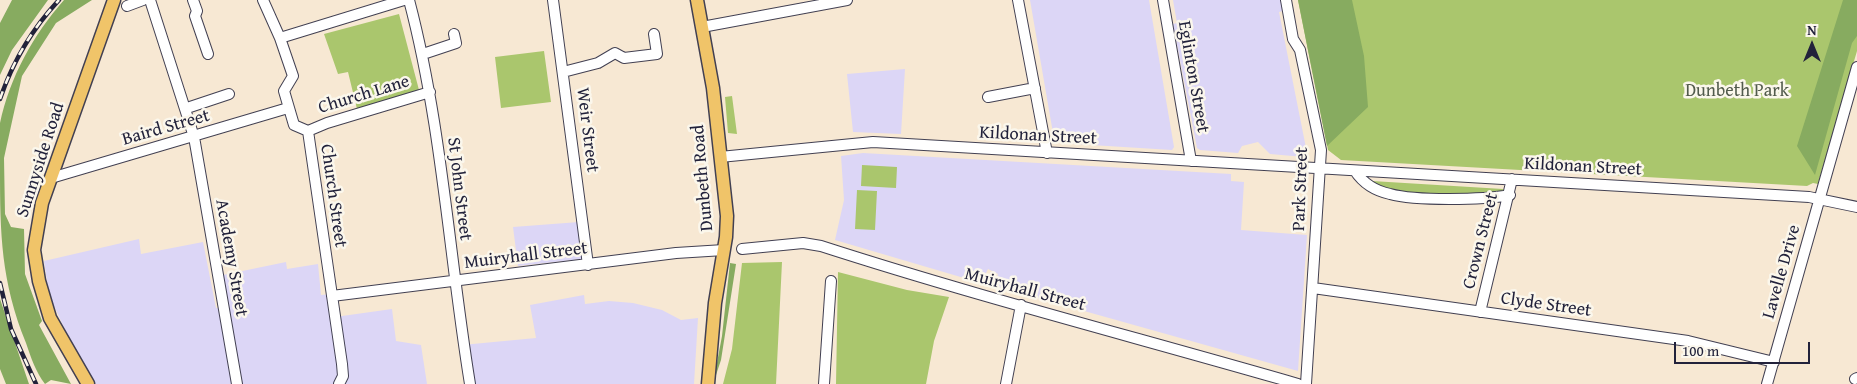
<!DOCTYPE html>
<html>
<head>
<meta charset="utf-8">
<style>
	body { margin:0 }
	#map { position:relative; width:1857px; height:384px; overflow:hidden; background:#f7e8d3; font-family:"Gentium Book Plus",serif }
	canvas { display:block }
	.north { position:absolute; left:1787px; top:20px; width:50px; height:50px; -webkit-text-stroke:4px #fbf7ec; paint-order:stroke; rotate:0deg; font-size:14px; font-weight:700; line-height:20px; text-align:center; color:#22223b }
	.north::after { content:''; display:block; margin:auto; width:18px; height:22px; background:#22223b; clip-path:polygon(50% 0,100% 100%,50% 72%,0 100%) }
	.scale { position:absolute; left:1674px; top:342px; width:136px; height:22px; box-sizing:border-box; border:2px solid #22223b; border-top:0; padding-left:6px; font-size:15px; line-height:18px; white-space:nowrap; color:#22223b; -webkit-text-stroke:4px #fbf7ec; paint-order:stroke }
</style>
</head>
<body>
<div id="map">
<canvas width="1857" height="384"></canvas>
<div class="north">N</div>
<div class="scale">100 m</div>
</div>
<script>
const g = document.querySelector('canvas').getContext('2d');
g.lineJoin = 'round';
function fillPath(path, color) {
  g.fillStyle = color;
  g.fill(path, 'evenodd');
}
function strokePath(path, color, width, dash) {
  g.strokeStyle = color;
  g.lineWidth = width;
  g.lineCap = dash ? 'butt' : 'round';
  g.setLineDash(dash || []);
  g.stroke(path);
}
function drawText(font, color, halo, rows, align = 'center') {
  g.font = font + ' "Gentium Book Plus",serif';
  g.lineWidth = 5;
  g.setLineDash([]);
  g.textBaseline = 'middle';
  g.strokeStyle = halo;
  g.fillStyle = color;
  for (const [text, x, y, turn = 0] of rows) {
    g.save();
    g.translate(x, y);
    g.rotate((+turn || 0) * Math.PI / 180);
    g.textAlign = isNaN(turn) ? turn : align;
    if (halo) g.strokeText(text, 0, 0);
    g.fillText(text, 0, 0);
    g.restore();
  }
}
fillPath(new Path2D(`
	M1030,0h119l25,147 -2,3 -113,-7 -5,-4z
	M1173,0h108l2,11 -4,1 28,141 -3,4 -34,-3 -12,-12 -16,4 -4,7 -38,-3 -3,-2 -24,-124 4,-1z
	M905,69l-4,65 -48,-2 -6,-58z
	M863,153l368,21v7l13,1 -3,48 66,5 -9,136 -303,-85 3,-12 -10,-5 -7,14 -146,-43 9,-40 -3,-44z
	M579,222l3,37 -64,7 -5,-39z
	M139,239l2,15 62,-12 13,66 13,-2 -6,-31 63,-13 1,7 31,-5 3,31 10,-1 4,23 57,-8 4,32 25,4 6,39h-331l-23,-37 -24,-52 -5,-34z
	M584,295l1,9 24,-3 24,2 29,7 19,10 17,-2 -4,66h-226l-6,-39 74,-7 -6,-33z`), '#dcd6f6');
fillPath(new Path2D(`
	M1298,0h559v51l-38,129 -1,4 -5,-1 -6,3 -466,-26 -13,-10z
	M399,14l20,76 -62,19 -9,-37 -10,2 -14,-40z
	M544,51l7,51 -50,6 -6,-51z
	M732,96l5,38 -9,-1 -3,-36z
	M862,165l35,2 -1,21 -35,-2z
	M1372,181l131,8 1,2 -4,3 -75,1 -34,-3z
	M857,190l20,1 -2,39 -20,-1z
	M782,262l-6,122h-53l9,-35 10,-86z
	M838,272l69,18 42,7 -15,44 -8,43h-90z`), '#aac66d');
fillPath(new Path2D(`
	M12,0h36l-36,50 -12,25v-52z
	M64,0h28l-36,23 -34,53 -18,82 1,56 6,13 13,2 1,45 17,47 -3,4 32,59 -20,-4 -6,4c-9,-12 -14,-26 -19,-41 -25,-62 -26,-109 -26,-174 0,-15 0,-32 0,-46 10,-46 33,-88 64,-123z
	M1298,0h54l12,56 4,51 -41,39z
	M1843,0h14v36l-5,7 -37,132 -18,-29z
	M730,263l6,1 -15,96 -8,24 9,-48z
	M0,299l29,85h-23l-6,-15z`), '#87ab60');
const minor = new Path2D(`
	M150,0l44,137 43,247
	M193,0l4,11 -2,5 13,38
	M263,0l17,38 13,38 -9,15 10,34 14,6 34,233 1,12 -4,8
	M409,0c33,125 40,256 61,384
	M553,0l35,265
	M1018,0l29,153
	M1163,0l28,161
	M1286,0l7,39 7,11 21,100 -15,234
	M127,6l16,-6
	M702,27l145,-27
	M280,38l124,-38
	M423,54l33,-11 -2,-9
	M563,72l35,-9 17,-10 9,5 33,-4 -3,-20
	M988,97l47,-9
	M187,108l42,-14
	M308,131l19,-8 103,-31
	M720,157l153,-15 936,55 48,10
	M1355,171c8,12 21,20 35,23 25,7 93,6 120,1
	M51,178l237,-70
	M742,249l61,-6 18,3c158,51 318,92 477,138
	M1313,288l375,53 86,21
	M332,296l344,-43 48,-3
	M1480,312l32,-133
	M1855,379l2,-1
	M824,384l7,-103
	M1006,384l15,-79
	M1767,384l90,-317`);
const major = new Path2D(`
	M697,0l16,88 14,128 -1,21 -11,66 -7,81
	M88,384l-38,-66 -11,-37 -5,-31 8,-47 72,-203`);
strokePath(minor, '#424052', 12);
strokePath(major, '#424052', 15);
strokePath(minor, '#fff', 10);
strokePath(major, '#f0c469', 12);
const rail = new Path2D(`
	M0,99c13,-38 31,-69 59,-99
	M0,283l11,46 25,55`);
strokePath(rail, '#22223b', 4.5);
strokePath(rail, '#fbf7ec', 2.5, [8]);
drawText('18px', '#22223b', '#fbf7ec', [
	["Eglinton Street",1193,77,80],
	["Church Lane",364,95,-17],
	["Baird Street",166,128,-16],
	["Weir Street",587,130,83],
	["Kildonan Street",1038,136,3],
	["Sunnyside Road",41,160,-72],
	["Kildonan Street",1583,167,3],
	["Dunbeth Road",703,178,-95],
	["St John Street",459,189,83],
	["Park Street",1301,189,-88],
	["Church Street",333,196,82],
	["Crown Street",1481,241,-76],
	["Muiryhall Street",526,256,-7],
	["Academy Street",231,258,80],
	["Lavelle Drive",1782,272,-74],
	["Muiryhall Street",1025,290,15],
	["Clyde Street",1546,305,8]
]);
drawText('18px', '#525b4c', '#fbf7ec', [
	["Dunbeth Park",1737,91]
]);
</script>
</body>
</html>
